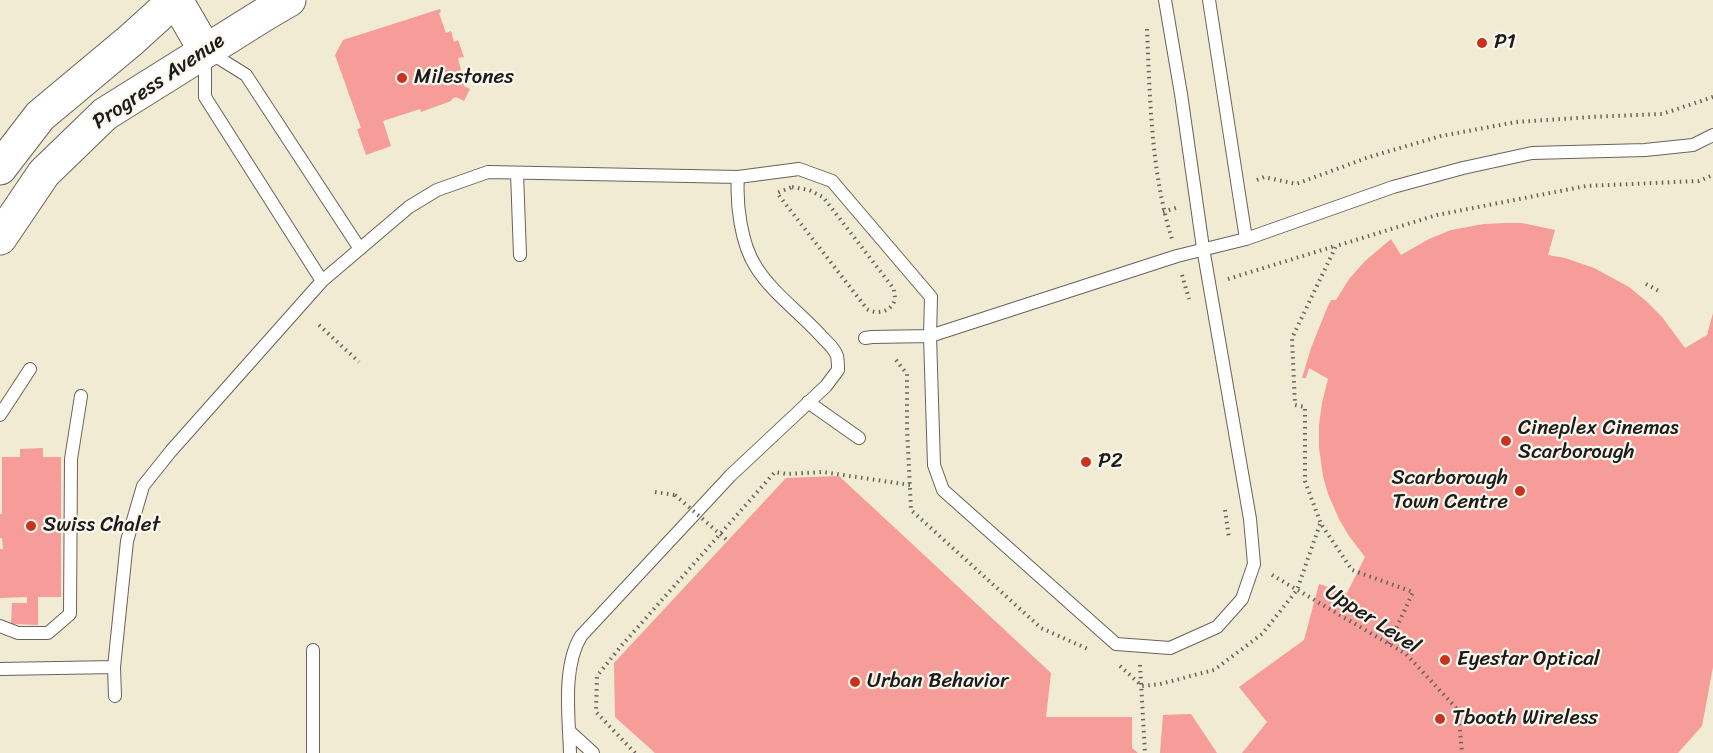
<!DOCTYPE html>
<html>
<head>
<meta charset="utf-8">
<style>
	body { margin:0 }
	canvas { display:block; background:#f2ebd3 }
</style>
</head>
<body>
<canvas width="1713" height="753"></canvas>
<script>
const g = document.querySelector('canvas').getContext('2d');
g.lineJoin = 'round';
function fillPath(path, color) {
  g.fillStyle = color;
  g.fill(path, 'evenodd');
}
function strokePath(path, color, width, dash) {
  g.strokeStyle = color;
  g.lineWidth = width;
  g.lineCap = dash ? 'butt' : 'round';
  g.setLineDash(dash || []);
  g.stroke(path);
}
function drawText(font, color, halo, rows, align = 'center') {
  g.font = font + ' Sriracha,sans-serif';
  g.lineWidth = 4.5;
  g.setLineDash([]);
  g.textBaseline = 'middle';
  g.strokeStyle = halo;
  g.fillStyle = color;
  for (const [text, x, y, turn = 0] of rows) {
    g.save();
    g.translate(x, y);
    g.rotate((+turn || 0) * Math.PI / 180);
    g.textAlign = isNaN(turn) ? turn : align;
    if (halo) g.strokeText(text, 0, 0);
    g.fillText(text, 0, 0);
    g.restore();
  }
}
fillPath(new Path2D(`
	M440,9l1,3 -2,1 7,20 5,-2 3,11 4,-2 6,17 -6,1 3,12 -2,1 5,15 6,3 -6,12 -8,-4 -4,2 -1,2 -30,11 -1,-3 -37,12 8,25 -25,9 -9,-26 4,-1 -26,-73 8,-15z
	M1505,223h17l33,7 -7,25 17,3 29,10 35,19 17,14 16,16 23,31 22,-13 6,-22v354l-11,59 -24,27h-436l25,-31 -28,-35 65,-47 15,-56 28,9 18,-36 -16,-21 -10,-17 -11,-25 -5,-18 -4,-28v-23l3,-22 6,-24 -19,-11 -3,10h-4l9,-30 16,-40 4,-8h5l13,-21 16,-18 26,-22 10,16 28,-16 22,-9 33,-6z
	M43,448v9h18v140h-23v28l-27,-1 1,-21h15v-6l-27,1v-49h3l-1,-11h-2v-24h2v-57h18v-8z
	M839,476l212,197 -5,44h86v31l6,5h-483l-40,-36 -1,-54 172,-185z
	M1191,714l26,39h-57l3,-38z`), '#f69c99');
const lane = new Path2D(`
	M1209,0l37,239
	M209,52l37,23 114,174
	M205,55v42l117,184
	M517,173l3,82
	M865,338l7,-1 58,-1 247,-80 69,-17 147,-52 70,-19 69,-15 113,-3 48,-5 20,-10
	M808,402l51,36
	M0,415l30,-46
	M0,626l18,7h30l22,-19 1,-155 10,-63
	M313,650v103
	M0,669l114,-2
	M115,696l-1,-29 13,-126 16,-55 28,-35 151,-170 87,-74 28,-17 51,-18 250,5 61,-8 33,12 99,116 -1,39 4,129 9,25 173,154 54,4 47,-21 25,-28 12,-35 -4,-45 -47,-271 -22,-154 -16,-94
	M569,731l24,22
	M570,753c-1,-36 -8,-86 11,-117l150,-161 95,-89 12,-16c0,-4 0,-9 -1,-14 -2,-7 -9,-13 -14,-18 -21,-24 -50,-44 -67,-71 -15,-23 -20,-63 -18,-90`);
const secondary = new Path2D(`
	M176,0l29,50
	M0,168l40,-52 91,-76 44,-40
	M0,238l44,-65 61,-59 160,-100 24,-14`);
strokePath(lane, '#67645c', 14);
strokePath(secondary, '#67645c', 35);
strokePath(new Path2D(`
	M1147,29c3,69 4,144 25,210
	M1257,180l7,-3 32,7 73,-27 72,-21 75,-14 75,-5 71,-3 51,-17
	M792,187l17,3 14,7 71,92c0,3 1,6 1,10 -3,13 -18,16 -28,10l-90,-116z
	M1163,212l16,-5
	M1182,275l7,24
	M1228,279l107,-33
	M1646,284l13,7
	M319,325l40,37
	M896,360l11,14v53l4,83 130,118 49,22
	M655,492l20,3
	M1225,510l4,28
	M1272,575l134,79 52,56 4,43
	M1389,644l24,-52 -61,-22 -31,-46 -16,-43v-74l-10,-2 -3,-67 44,-92 101,-31 149,-29 113,-5 14,-6
	M1140,665l5,88
	M1120,666l22,20 18,-2 54,-14 48,-36 35,-44 23,-66
	M635,753l-39,-41 1,-36 25,-31 153,-173 11,2 37,-2 87,13`), '#67645c', 4, [1.5, 4.5]);
strokePath(lane, '#fff', 12);
strokePath(secondary, '#fff', 33);
strokePath(new Path2D(`
	M675,495l53,46`), '#67645c', 4, [1.5, 4.5]);
for (const [x, y, r, color] of [
	[1482,43,6,"#c8321e"],
	[402,78,6,"#c8321e"],
	[1506,441,6,"#c8321e"],
	[1086,462,6,"#c8321e"],
	[1520,491,6,"#c8321e"],
	[31,526,6,"#c8321e"],
	[1445,660,6,"#c8321e"],
	[855,682,6,"#c8321e"],
	[1440,719,6,"#c8321e"]
]) {
  const dot = new Path2D();
  dot.arc(x, y, r, 0, 2 * Math.PI);
  g.fillStyle = color;
  g.fill(dot);
  strokePath(dot, '#fbf7ec', 2);
}
drawText('21px', '#1c1c1c', '#fbf7ec', [
	["P1",1494,43],
	["Milestones",414,78],
	["Cineplex Cinemas",1518,429],
	["Scarborough",1518,453],
	["P2",1098,462],
	["Scarborough",1508,479,"right"],
	["Town Centre",1508,503,"right"],
	["Swiss Chalet",43,526],
	["Eyestar Optical",1457,660],
	["Urban Behavior",867,682],
	["Tbooth Wireless",1452,719]
], 'left');
drawText('21px', '#1c1c1c', '#fbf7ec', [
	["Progress Avenue",159,82,-34],
	["Upper Level",1372,620,33]
]);
</script>
</body>
</html>
